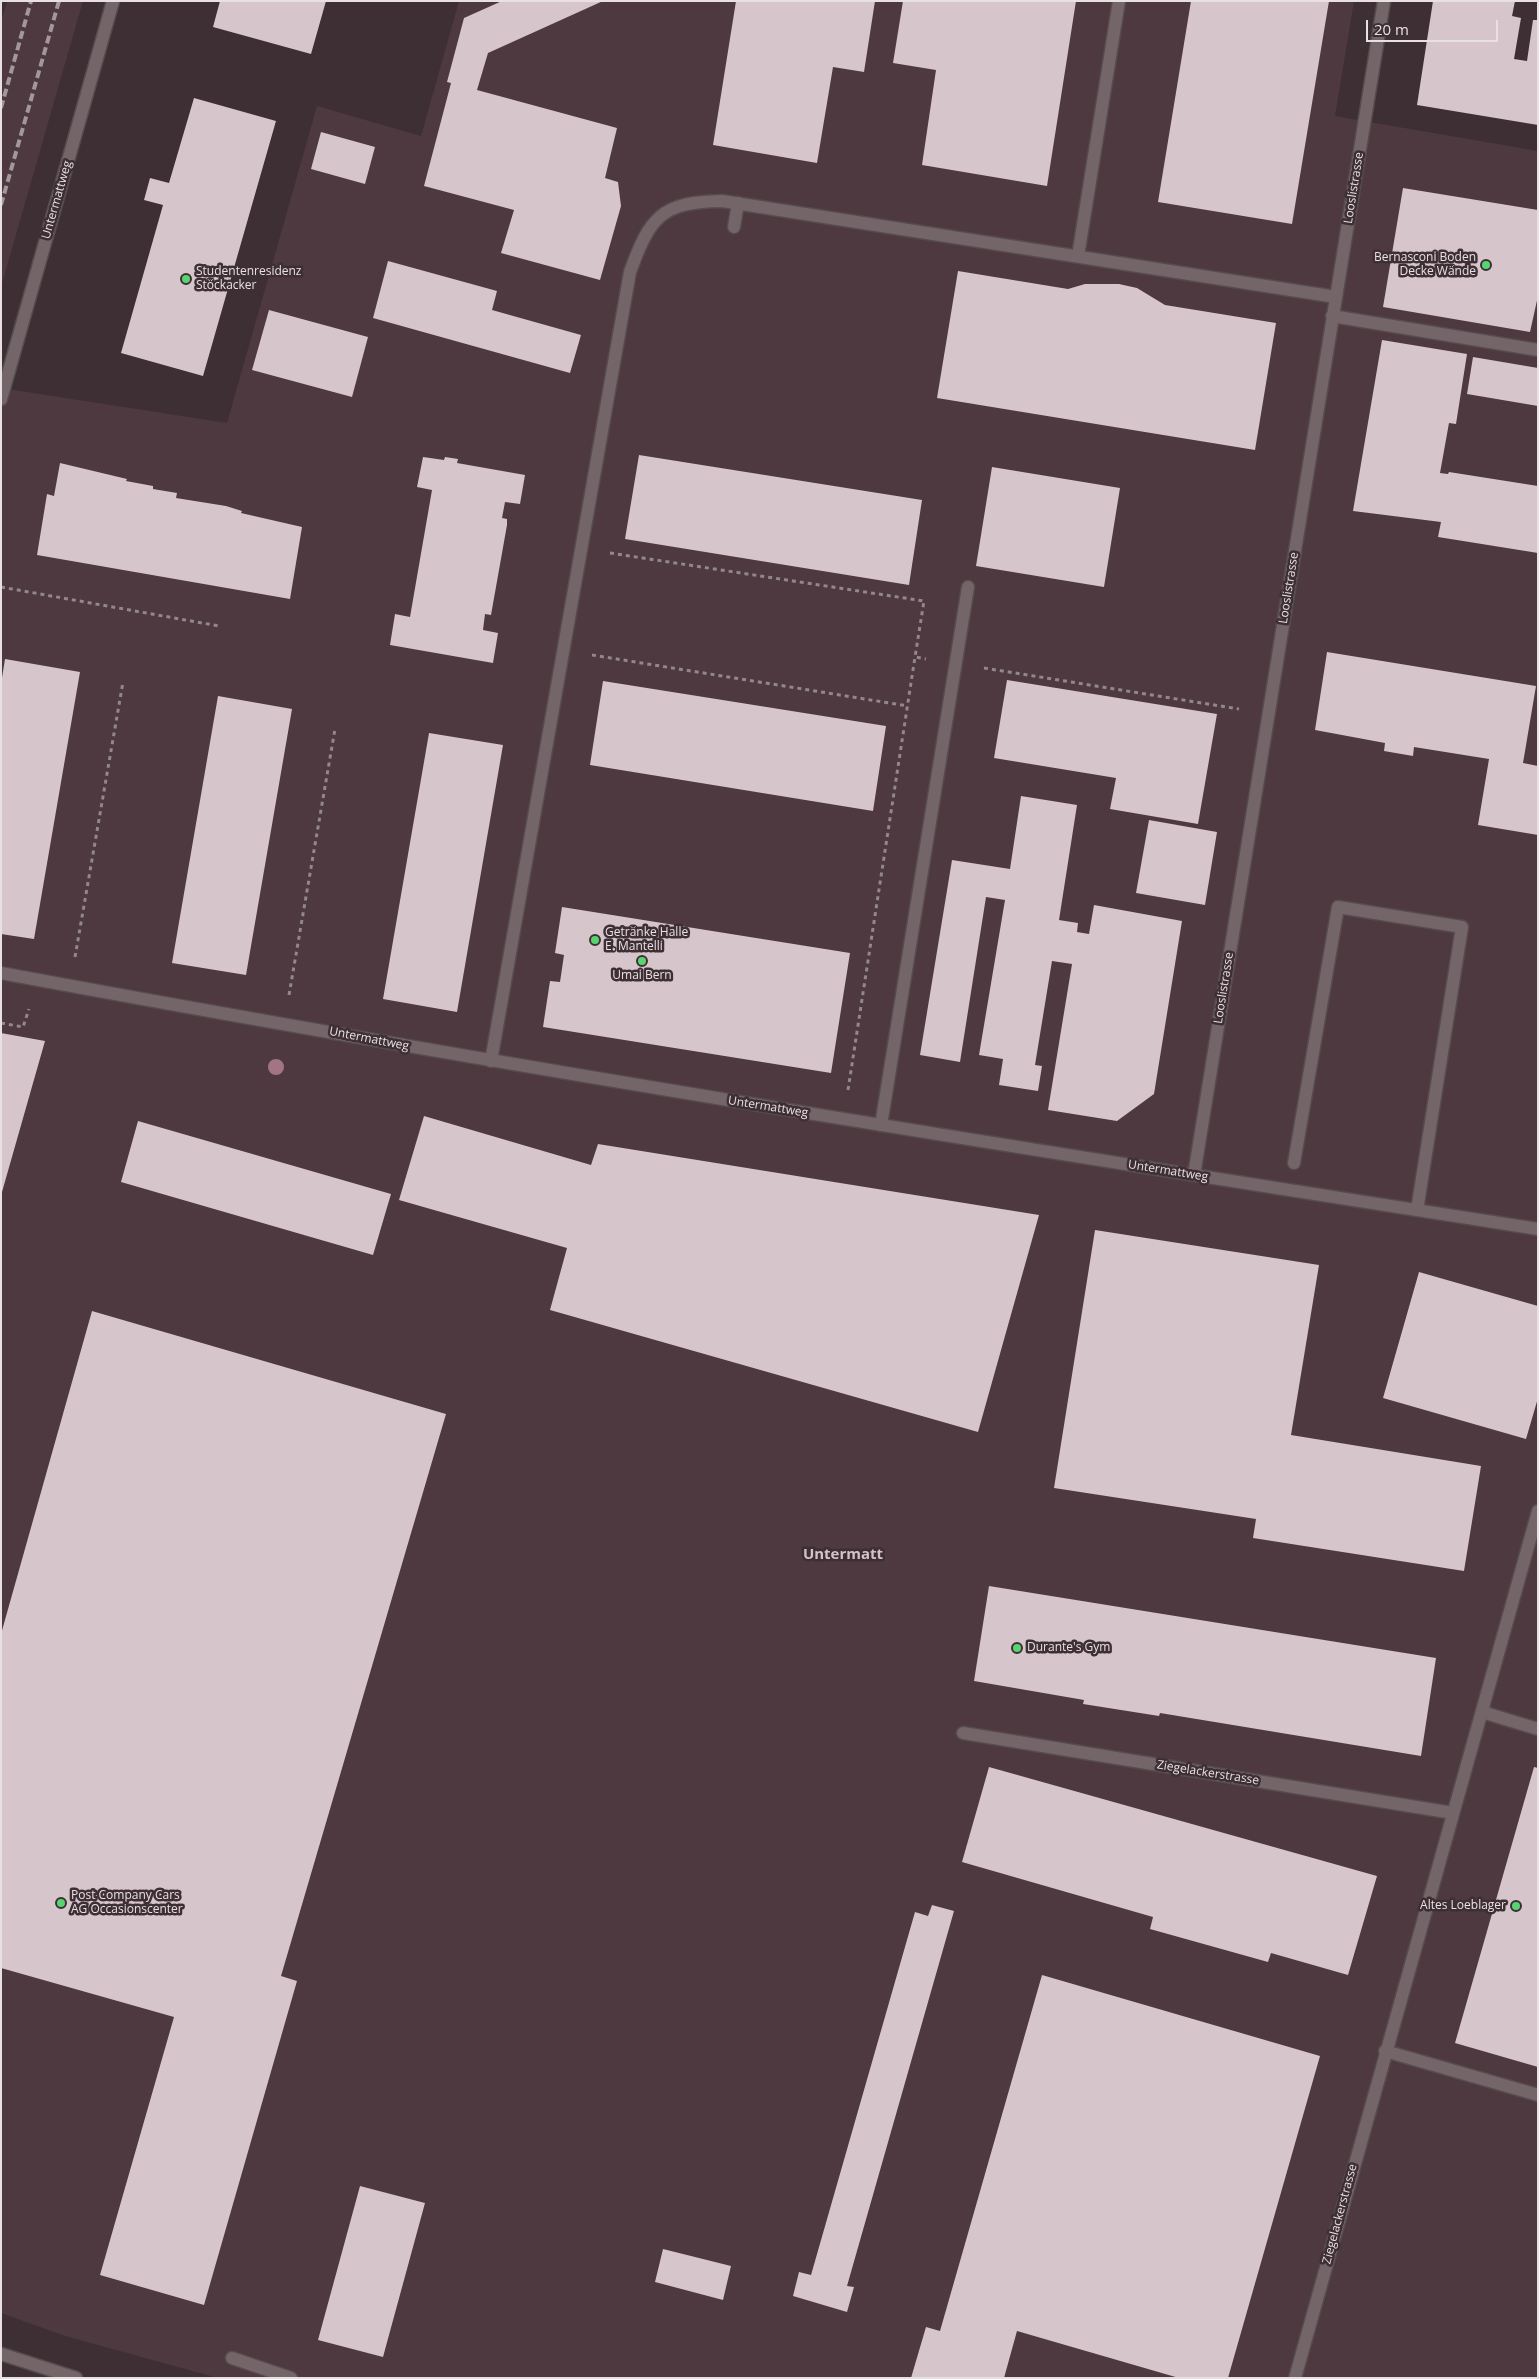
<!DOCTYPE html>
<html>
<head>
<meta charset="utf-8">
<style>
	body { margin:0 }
	#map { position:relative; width:1539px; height:2379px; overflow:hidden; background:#3d2f33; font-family:"Open Sans",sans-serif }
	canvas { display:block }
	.frame { position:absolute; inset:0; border:2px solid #e9e0e3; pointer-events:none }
	.scale { position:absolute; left:1366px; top:20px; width:132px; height:22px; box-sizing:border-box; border:2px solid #e9e0e3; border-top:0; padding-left:6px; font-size:15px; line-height:18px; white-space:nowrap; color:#e9e0e3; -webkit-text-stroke:4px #3d2f33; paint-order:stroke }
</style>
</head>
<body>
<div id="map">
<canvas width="1539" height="2379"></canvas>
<div class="frame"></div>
<div class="scale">20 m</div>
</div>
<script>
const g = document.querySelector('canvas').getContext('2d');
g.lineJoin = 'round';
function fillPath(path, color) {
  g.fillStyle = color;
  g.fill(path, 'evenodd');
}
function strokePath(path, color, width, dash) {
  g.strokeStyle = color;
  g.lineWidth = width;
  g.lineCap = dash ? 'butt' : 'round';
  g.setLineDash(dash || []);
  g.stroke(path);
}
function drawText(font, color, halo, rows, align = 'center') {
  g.font = font + ' "Open Sans",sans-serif';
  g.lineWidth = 5;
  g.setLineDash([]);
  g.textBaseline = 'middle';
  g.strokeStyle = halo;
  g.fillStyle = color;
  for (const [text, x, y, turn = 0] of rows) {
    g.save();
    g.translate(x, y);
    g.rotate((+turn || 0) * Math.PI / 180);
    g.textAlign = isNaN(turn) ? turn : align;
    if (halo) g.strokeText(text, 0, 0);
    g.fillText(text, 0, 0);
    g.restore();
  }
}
fillPath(new Path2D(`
	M7,1h76l-82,286v-266z
	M459,1h895l-19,115 203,35v2227h-1320l-153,-42 -64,-23v-1925l226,35 90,-317 104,30z`), '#4d393f');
fillPath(new Path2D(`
	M220,1h106l-15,53 -98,-27z
	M502,1h101l-115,52 -11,37 140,38 -12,50 13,4 3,24 -21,74 -99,-27 13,-43 -90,-24 27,-103 -4,-1 17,-64z
	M736,1h139l-11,71 -31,-5 -16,96 -104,-18z
	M903,1h173l-29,185 -125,-21 14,-95 -43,-7z
	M1191,1h138l-37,223 -134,-22z
	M1433,1h82l-3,15 9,2 -7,41 13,2 6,-41h5v105l-121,-20z
	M194,98l82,23 -73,255 -82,-23 42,-148 -19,-5 6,-22 19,5z
	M321,132l54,15 -10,37 -54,-15z
	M1403,188l135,22v86l-8,36 -147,-25z
	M388,261l109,30 -5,19 89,25 -11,38 -197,-55z
	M958,271l110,18 17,-5h34l18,4 28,17 111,18 -21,127 -318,-52z
	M269,310l99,27 -16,60 -100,-27z
	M1382,340l85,14 -11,70 -7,-1 -9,50 8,1 1,-2 89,14v67l-100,-16 3,-15 -88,-11z
	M1473,357l65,11v38l-71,-12z
	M639,455l283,45 -13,85 -284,-46z
	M423,457l21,3 1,-3 13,2 -1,4 68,12 -5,29 -15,-2 -3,16 5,1v6l-16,90 -6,-1 -2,16 15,3 -5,30 -103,-18 5,-31 15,3 22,-127 -15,-3z
	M60,463l67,16 -1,2 27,5v3l24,4 -1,5 50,8 16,5 -1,2 61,14 -12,72 -253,-44 10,-61 7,2z
	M992,467l128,21 -16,99 -128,-21z
	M1327,652l209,34 -13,77 15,3v69l-60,-10 11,-66 -75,-12 -1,9 -29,-5 1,-8 -70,-13z
	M5,659l75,13 -46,267 -33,-5v-250z
	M1007,680l210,34 -19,110 -88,-15 6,-31 -122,-20z
	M603,681l283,45 -13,85 -283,-46z
	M218,696l74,13 -46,266 -74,-12z
	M429,733l74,12 -46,267 -74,-13z
	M1021,796l56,9 -18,115 19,3 -1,9 12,2 5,-29 88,16 -28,173 -37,27 -69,-11 24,-146 -20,-3 -17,104 7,1 -4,25 -39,-6 4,-26 -24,-4 26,-155 -19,-3 -26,165 -40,-7 32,-195 58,9z
	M1149,820l68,12 -12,73 -69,-12z
	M562,907l288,46 -19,120 -288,-46 7,-46 10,1 4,-27 -9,-2z
	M1,1033l44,8 -43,151h-1z
	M424,1116l167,49 7,-21 441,71 -61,217 -428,-122 17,-62 -168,-48z
	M138,1121l253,73 -18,61 -252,-73z
	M1095,1230l224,35 -28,170 190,31 -17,105 -211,-33 3,-19 -202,-31z
	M1419,1272l119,34v92l-12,41 -143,-41z
	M92,1311l354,103 -165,562 16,5 -93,324 -104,-30 74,-258 -173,-49v-334z
	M989,1586l447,72 -15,98 -261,-43 -1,3 -76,-12 1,-4 -110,-19z
	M989,1767l388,109 -29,99 -77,-22 -3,9 -118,-33 3,-12 -191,-55z
	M1534,1767l4,1v299l-83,-24z
	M932,1905l22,6 -107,375 7,1 -7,25 -54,-16 6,-24 12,3 104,-363 13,4z
	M1042,1975l278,81 -92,322h-49l-162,-47 -13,47h-93l15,-51 14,4z
	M360,2186l65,17 -42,154 -65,-17z
	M663,2249l68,17 -8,34 -68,-18z`), '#d6c5ca');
const lane = new Path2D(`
	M734,227l4,-24
	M1078,256l41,-255
	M1332,316l206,34
	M491,1061l139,-789c20,-55 31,-70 92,-71l614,96
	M881,1125l87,-538
	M1294,1163l44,-256 124,20 -45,283
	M1482,1712l56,17
	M963,1733l490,80
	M1385,2051l153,44
	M232,2358l59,20`);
const street = new Path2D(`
	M1,399l112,-398
	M1,973c511,95 1024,176 1537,256
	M1194,1175l190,-1174
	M1,2354l75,24
	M1295,2378l243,-867`);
strokePath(lane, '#564b4f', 15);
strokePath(street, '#564b4f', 15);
strokePath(new Path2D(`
	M610,553l314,48 -9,56
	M1,587l218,39
	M592,655l316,51
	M984,668l255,41
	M75,957l48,-275
	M289,995l46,-266
	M1,1023l22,4 6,-18
	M848,1090l67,-433 11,2`), '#92878a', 3, [4, 4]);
strokePath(lane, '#746569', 12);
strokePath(street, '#746569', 12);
strokePath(new Path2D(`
	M1,108l30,-107
	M1,205l58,-204`), '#a2979b', 4, [8, 4]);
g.fillStyle = '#a37584';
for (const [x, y] of [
	[276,1067]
]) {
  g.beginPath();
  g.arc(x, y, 8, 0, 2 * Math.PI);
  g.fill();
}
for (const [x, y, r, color] of [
	[1486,265,5,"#57d570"],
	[186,279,5,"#57d570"],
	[595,940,5,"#57d570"],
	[642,961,5,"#57d570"],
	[1017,1648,5,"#57d570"],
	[61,1903,5,"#57d570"],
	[1516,1906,5,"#57d570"]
]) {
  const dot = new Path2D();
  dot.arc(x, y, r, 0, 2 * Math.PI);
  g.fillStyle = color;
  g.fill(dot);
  strokePath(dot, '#3d2f33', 2);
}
drawText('12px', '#e9e0e3', '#3d2f33', [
	["Looslistrasse",1354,188,-81],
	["Untermattweg",57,200,-74],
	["Looslistrasse",1289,588,-81],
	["Looslistrasse",1224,988,-81],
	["Untermattweg",369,1039,11],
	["Untermattweg",768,1107,9],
	["Untermattweg",1168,1171,9],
	["Ziegelackerstrasse",1208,1773,9],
	["Ziegelackerstrasse",1340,2214,-75]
]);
drawText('12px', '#e9e0e3', '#3d2f33', [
	["Bernasconi Boden",1476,258,"right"],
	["Decke Wände",1476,272,"right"],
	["Studentenresidenz",196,272],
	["Stöckacker",196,286],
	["Getränke Halle",605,933],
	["E. Mantelli",605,947],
	["Umai Bern",642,976,"center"],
	["Durante's Gym",1027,1648],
	["Post Company Cars",71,1896],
	["AG Occasionscenter",71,1910],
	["Altes Loeblager",1506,1906,"right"]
], 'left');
drawText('bold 15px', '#d4c3c8', '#3d2f33', [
	["Untermatt",843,1555]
]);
</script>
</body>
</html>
